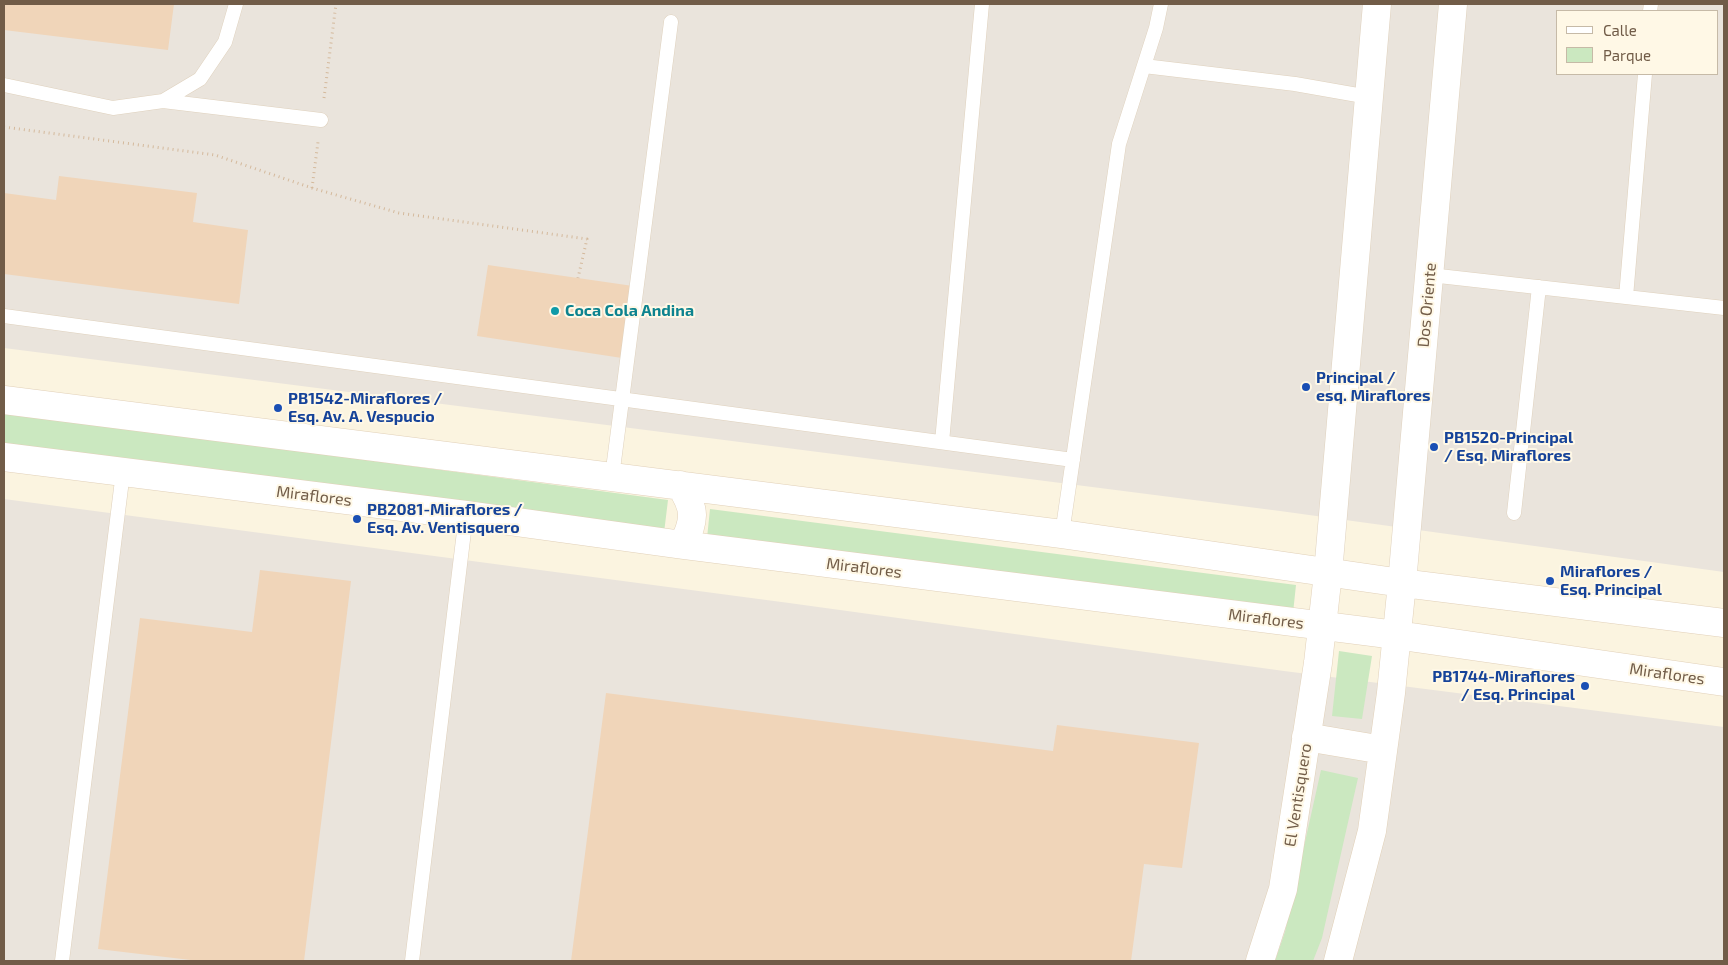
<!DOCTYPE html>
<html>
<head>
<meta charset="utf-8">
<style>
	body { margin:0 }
	#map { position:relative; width:1728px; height:965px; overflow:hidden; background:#fbf4e0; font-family:"Exo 2",sans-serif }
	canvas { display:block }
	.frame { position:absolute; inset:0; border:5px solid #715c48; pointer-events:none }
	.legend { position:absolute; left:1556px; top:10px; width:162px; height:65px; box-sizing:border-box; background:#fff8e6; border:1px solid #c6baa7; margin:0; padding:6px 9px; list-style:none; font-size:15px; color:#715c48 }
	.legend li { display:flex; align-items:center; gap:10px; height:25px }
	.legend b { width:25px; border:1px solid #c6baa7 }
</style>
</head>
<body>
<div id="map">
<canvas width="1728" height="965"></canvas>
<div class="frame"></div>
<ul class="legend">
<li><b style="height:6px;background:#fff"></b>Calle</li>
<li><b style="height:14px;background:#cbe8c0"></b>Parque</li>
</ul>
</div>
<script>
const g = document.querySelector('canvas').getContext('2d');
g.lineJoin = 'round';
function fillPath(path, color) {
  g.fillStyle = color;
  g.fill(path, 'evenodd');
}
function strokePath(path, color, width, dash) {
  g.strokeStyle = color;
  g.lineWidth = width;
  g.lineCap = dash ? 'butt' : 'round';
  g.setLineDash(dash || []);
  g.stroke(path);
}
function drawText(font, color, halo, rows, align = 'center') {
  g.font = font + ' "Exo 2",sans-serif';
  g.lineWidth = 4;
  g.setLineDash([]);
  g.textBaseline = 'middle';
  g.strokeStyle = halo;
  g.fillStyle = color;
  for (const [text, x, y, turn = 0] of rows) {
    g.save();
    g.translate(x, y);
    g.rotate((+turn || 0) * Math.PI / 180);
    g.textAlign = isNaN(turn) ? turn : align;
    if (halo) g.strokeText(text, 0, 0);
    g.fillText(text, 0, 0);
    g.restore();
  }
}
fillPath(new Path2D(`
	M4,4h1720v568l-444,-61 -1276,-163zM1557,11h160v63h-160z
	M4,499l785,104 495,68 440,56v234h-1720z`), '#eae4dc');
fillPath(new Path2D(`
	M4,412l664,88 -4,33 -660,-87z
	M710,509l586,76 -3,28 -586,-75z
	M1339,651l33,5 -10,63 -30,-3z
	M1321,770l37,8 -36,160 -9,23h-38l10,-29z`), '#cbe8c0');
fillPath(new Path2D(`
	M4,4h170l-6,46 -164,-20z
	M59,176l138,17 -4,29 55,8 -9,74 -235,-30v-81l52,7z
	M488,265l145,21 -11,72 -145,-22z
	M260,570l91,11 -47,380h-105l-101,-12 42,-331 112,14z
	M606,693l447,58 4,-26 142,18 -17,125 -38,-4 -13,97h-560z`), '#f0d5b9');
const lane = new Path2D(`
	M1650,11l1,-7
	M1144,66l151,18 74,13
	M4,85l109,23 50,-7 37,-22 25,-37 11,-38
	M163,101l158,19
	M1430,275l294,33
	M1626,297l19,-223
	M4,316l1069,144
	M942,442l40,-438
	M612,477l59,-455
	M1514,513l25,-226
	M1062,534l57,-390 37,-116 5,-24
	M62,961l61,-489
	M412,961l54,-446`);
const street = new Path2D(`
	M1328,573l49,-569
	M1402,583l51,-579`);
const secondary = new Path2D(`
	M4,400l1058,134 340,49 322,40
	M4,457l462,58 217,30 713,90 328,47
	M680,485c16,24 15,35 3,60
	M1306,737l77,13
	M1260,961l23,-72 35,-226 10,-90
	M1338,961l34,-130 19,-138 11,-110`);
strokePath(lane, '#dfd1bd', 15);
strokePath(street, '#dfd1bd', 29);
strokePath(secondary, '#e1d0b8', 29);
strokePath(new Path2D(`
	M324,98l12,-94
	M4,127l211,28 97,33 87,25 188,26 -9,39
	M312,188l6,-46`), '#d4b99c', 3, [1, 4]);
strokePath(lane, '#fff', 14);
strokePath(street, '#fff', 28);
strokePath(secondary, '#fff', 28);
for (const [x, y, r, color] of [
	[555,311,5,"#0f9aa8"],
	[1306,387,5,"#1a4fb4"],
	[278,408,5,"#1a4fb4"],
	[1434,447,5,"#1a4fb4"],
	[357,519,5,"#1a4fb4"],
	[1550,581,5,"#1a4fb4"],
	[1585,686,5,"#1a4fb4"]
]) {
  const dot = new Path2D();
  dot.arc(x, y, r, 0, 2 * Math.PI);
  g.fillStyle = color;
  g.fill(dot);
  strokePath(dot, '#fff8e6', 2);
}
drawText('16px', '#715c48', '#fff8e6', [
	["Dos Oriente",1427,305,-85],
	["Miraflores",314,496,7],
	["Miraflores",864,568,7],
	["Miraflores",1266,619,7],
	["Miraflores",1667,674,8],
	["El Ventisquero",1298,795,-81]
]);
drawText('bold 16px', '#0d838f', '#fff8e6', [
	["Coca Cola Andina",565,311]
], 'left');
drawText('bold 16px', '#164399', '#fff8e6', [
	["Principal /",1316,378],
	["esq. Miraflores",1316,396],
	["PB1542-Miraflores /",288,399],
	["Esq. Av. A. Vespucio",288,417],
	["PB1520-Principal",1444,438],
	["/ Esq. Miraflores",1444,456],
	["PB2081-Miraflores /",367,510],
	["Esq. Av. Ventisquero",367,528],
	["Miraflores /",1560,572],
	["Esq. Principal",1560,590],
	["PB1744-Miraflores",1575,677,"right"],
	["/ Esq. Principal",1575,695,"right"]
], 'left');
</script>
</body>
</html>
